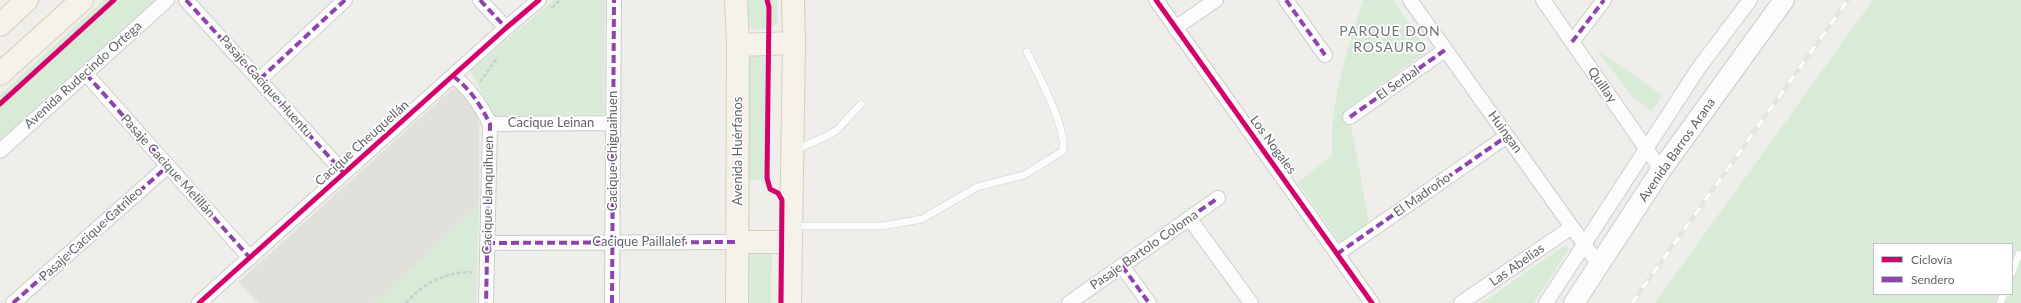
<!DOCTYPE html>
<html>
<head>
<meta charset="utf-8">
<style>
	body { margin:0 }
	#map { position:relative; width:2021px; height:303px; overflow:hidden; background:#efeeea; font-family:Lato,sans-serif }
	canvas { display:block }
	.legend { position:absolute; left:1873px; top:243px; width:140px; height:52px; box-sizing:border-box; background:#fff; border:1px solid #bfc1c3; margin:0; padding:5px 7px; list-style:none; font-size:12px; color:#5f6368 }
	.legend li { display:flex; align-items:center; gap:8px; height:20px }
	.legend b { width:20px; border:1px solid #bfc1c3 }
</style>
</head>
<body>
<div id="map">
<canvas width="2021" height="303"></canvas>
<ul class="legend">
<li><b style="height:5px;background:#d6006c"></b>Ciclovía</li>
<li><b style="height:5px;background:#8e44ad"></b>Sendero</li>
</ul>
</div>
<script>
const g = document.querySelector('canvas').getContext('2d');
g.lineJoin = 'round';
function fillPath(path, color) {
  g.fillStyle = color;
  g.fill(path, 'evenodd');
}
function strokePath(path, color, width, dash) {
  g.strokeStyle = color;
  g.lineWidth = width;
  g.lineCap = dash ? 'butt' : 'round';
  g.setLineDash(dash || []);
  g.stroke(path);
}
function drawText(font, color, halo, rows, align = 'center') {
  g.font = font + ' Lato,sans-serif';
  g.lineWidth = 3.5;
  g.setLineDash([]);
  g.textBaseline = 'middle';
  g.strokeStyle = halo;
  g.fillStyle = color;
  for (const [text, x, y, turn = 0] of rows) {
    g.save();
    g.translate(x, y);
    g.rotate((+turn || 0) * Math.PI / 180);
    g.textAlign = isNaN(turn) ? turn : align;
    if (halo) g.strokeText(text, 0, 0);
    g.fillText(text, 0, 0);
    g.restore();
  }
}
fillPath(new Path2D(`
	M461,88l12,18 6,17v82l-104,98h-117l-20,-21 213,-192z`), '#e2e0da');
fillPath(new Path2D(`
	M104,0h51l-71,67 -84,75v-47z
	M554,0h51l-1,114 -109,2 -25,-45z
	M746,0h31l1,21 -5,7 -17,2 -6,-3z
	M1363,0h30l34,51 -79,57 21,115 -29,19 -42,-59 34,-28c-3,-54 16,-104 31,-155z
	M1873,0h148v303h-366zM1874,244h138v50h-138z
	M1596,49l66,46 -10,17 -20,-16z
	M760,54l8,4 2,5v131l-6,-11 -5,-3 -12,1 -3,-125z
	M479,205l-3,98h-101z
	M1564,246l4,1v3l-34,53h-52z
	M747,248l25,1 -1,54h-25z`), '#d8ebd6');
const service = new Path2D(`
	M795,150l32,-14 10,-6 24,-26
	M793,226h89l40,-7 55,-32 47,-12 39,-24c4,-24 -25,-76 -36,-99
	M2012,273l7,-19
	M2000,303l4,-9`);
const minor = new Path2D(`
	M186,0l158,173
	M480,0l26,28
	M1156,0l216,303
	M1286,0l39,55
	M1410,0l189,265
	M1543,0l118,170
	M1175,28l41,-28
	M1572,42l32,-42
	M86,74l164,184
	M453,76c17,13 27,28 37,48l-4,179
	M260,79l85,-79
	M1350,117l95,-67
	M490,124l123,-1
	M0,151l167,-151
	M1189,218l62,85
	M487,243l252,-1
	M1337,254l170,-118
	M1122,266l27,37
	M13,303l155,-137
	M199,303l307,-275 33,-28
	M612,303l2,-303
	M1069,303l149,-105
	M1461,303l111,-76
	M1546,303l152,-234 52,-69`);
const secondary = new Path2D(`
	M1574,303l87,-133 123,-170`);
const primary = new Path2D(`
	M736,0l2,45 -1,258
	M0,25l27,-25
	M738,45l56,-2
	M0,74l82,-74
	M739,242h52
	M790,303l4,-260 -1,-43`);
strokePath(service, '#cbcccc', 8);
strokePath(minor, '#cbcccc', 16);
strokePath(secondary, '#cacacb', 22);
strokePath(primary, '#d7ceb8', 24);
strokePath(new Path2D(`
	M552,8l8,-8
	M480,82l18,-25
	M406,303c17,-20 40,-31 66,-31`), '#cacfcc', 2.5, [4, 2]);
strokePath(service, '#fdfcfc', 7);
strokePath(minor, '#fdfcfc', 14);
strokePath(secondary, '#fdfcfc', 20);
strokePath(primary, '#f4f2e9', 22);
const rail = new Path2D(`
	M1632,303l216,-303`);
strokePath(rail, '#e4e4e4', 4.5);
strokePath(rail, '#fff', 3, [9]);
strokePath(new Path2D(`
	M186,0l158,173
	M480,0l26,28
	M1286,0l39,55
	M1572,42l32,-42
	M86,74l164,184
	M453,76c17,13 27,28 37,48l-4,179
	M260,79l85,-79
	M1350,117l95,-67
	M1189,218l29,-20
	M487,243l252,-1
	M1337,254l170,-118
	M1122,266l27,37
	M13,303l155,-137
	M612,303l2,-303`), '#8e44ad', 4, [8, 4]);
strokePath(new Path2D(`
	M767,0l2,7 -2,171 3,11 8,4 4,7 -1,103
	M1156,0l216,303
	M0,104l114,-104
	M199,303l307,-275 33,-28`), '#d6006c', 5);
drawText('13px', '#5f6368', '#fff', [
	["Avenida Rudecindo Ortega",83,75,-42],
	["El Serbal",1398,83,-35],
	["Quillay",1602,85,55],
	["Pasaje Cacique Huentu",266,86,48],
	["Cacique Leinan",551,123],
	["Huingan",1505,132,54],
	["Cacique Cheuquellán",362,143,-42],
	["Los Nogales",1273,145,54],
	["Avenida Barros Arana",1677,150,-55],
	["Cacique Chiguaihuen",613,151,-90],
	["Avenida Huérfanos",738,151,-90],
	["Pasaje Cacique Melillán",168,166,48],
	["Cacique Llanquihuen",488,195,-89],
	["El Madroño",1422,195,-35],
	["Pasaje Cacique Catrileo",91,234,-42],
	["Cacique Paillalef",639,242],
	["Pasaje Bartolo Coloma",1144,250,-35],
	["Las Abelias",1517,265,-35]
]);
g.letterSpacing = '1px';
drawText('14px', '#70757a', '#fff', [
	["PARQUE DON",1390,31],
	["ROSAURO",1390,47]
]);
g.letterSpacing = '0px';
</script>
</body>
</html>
